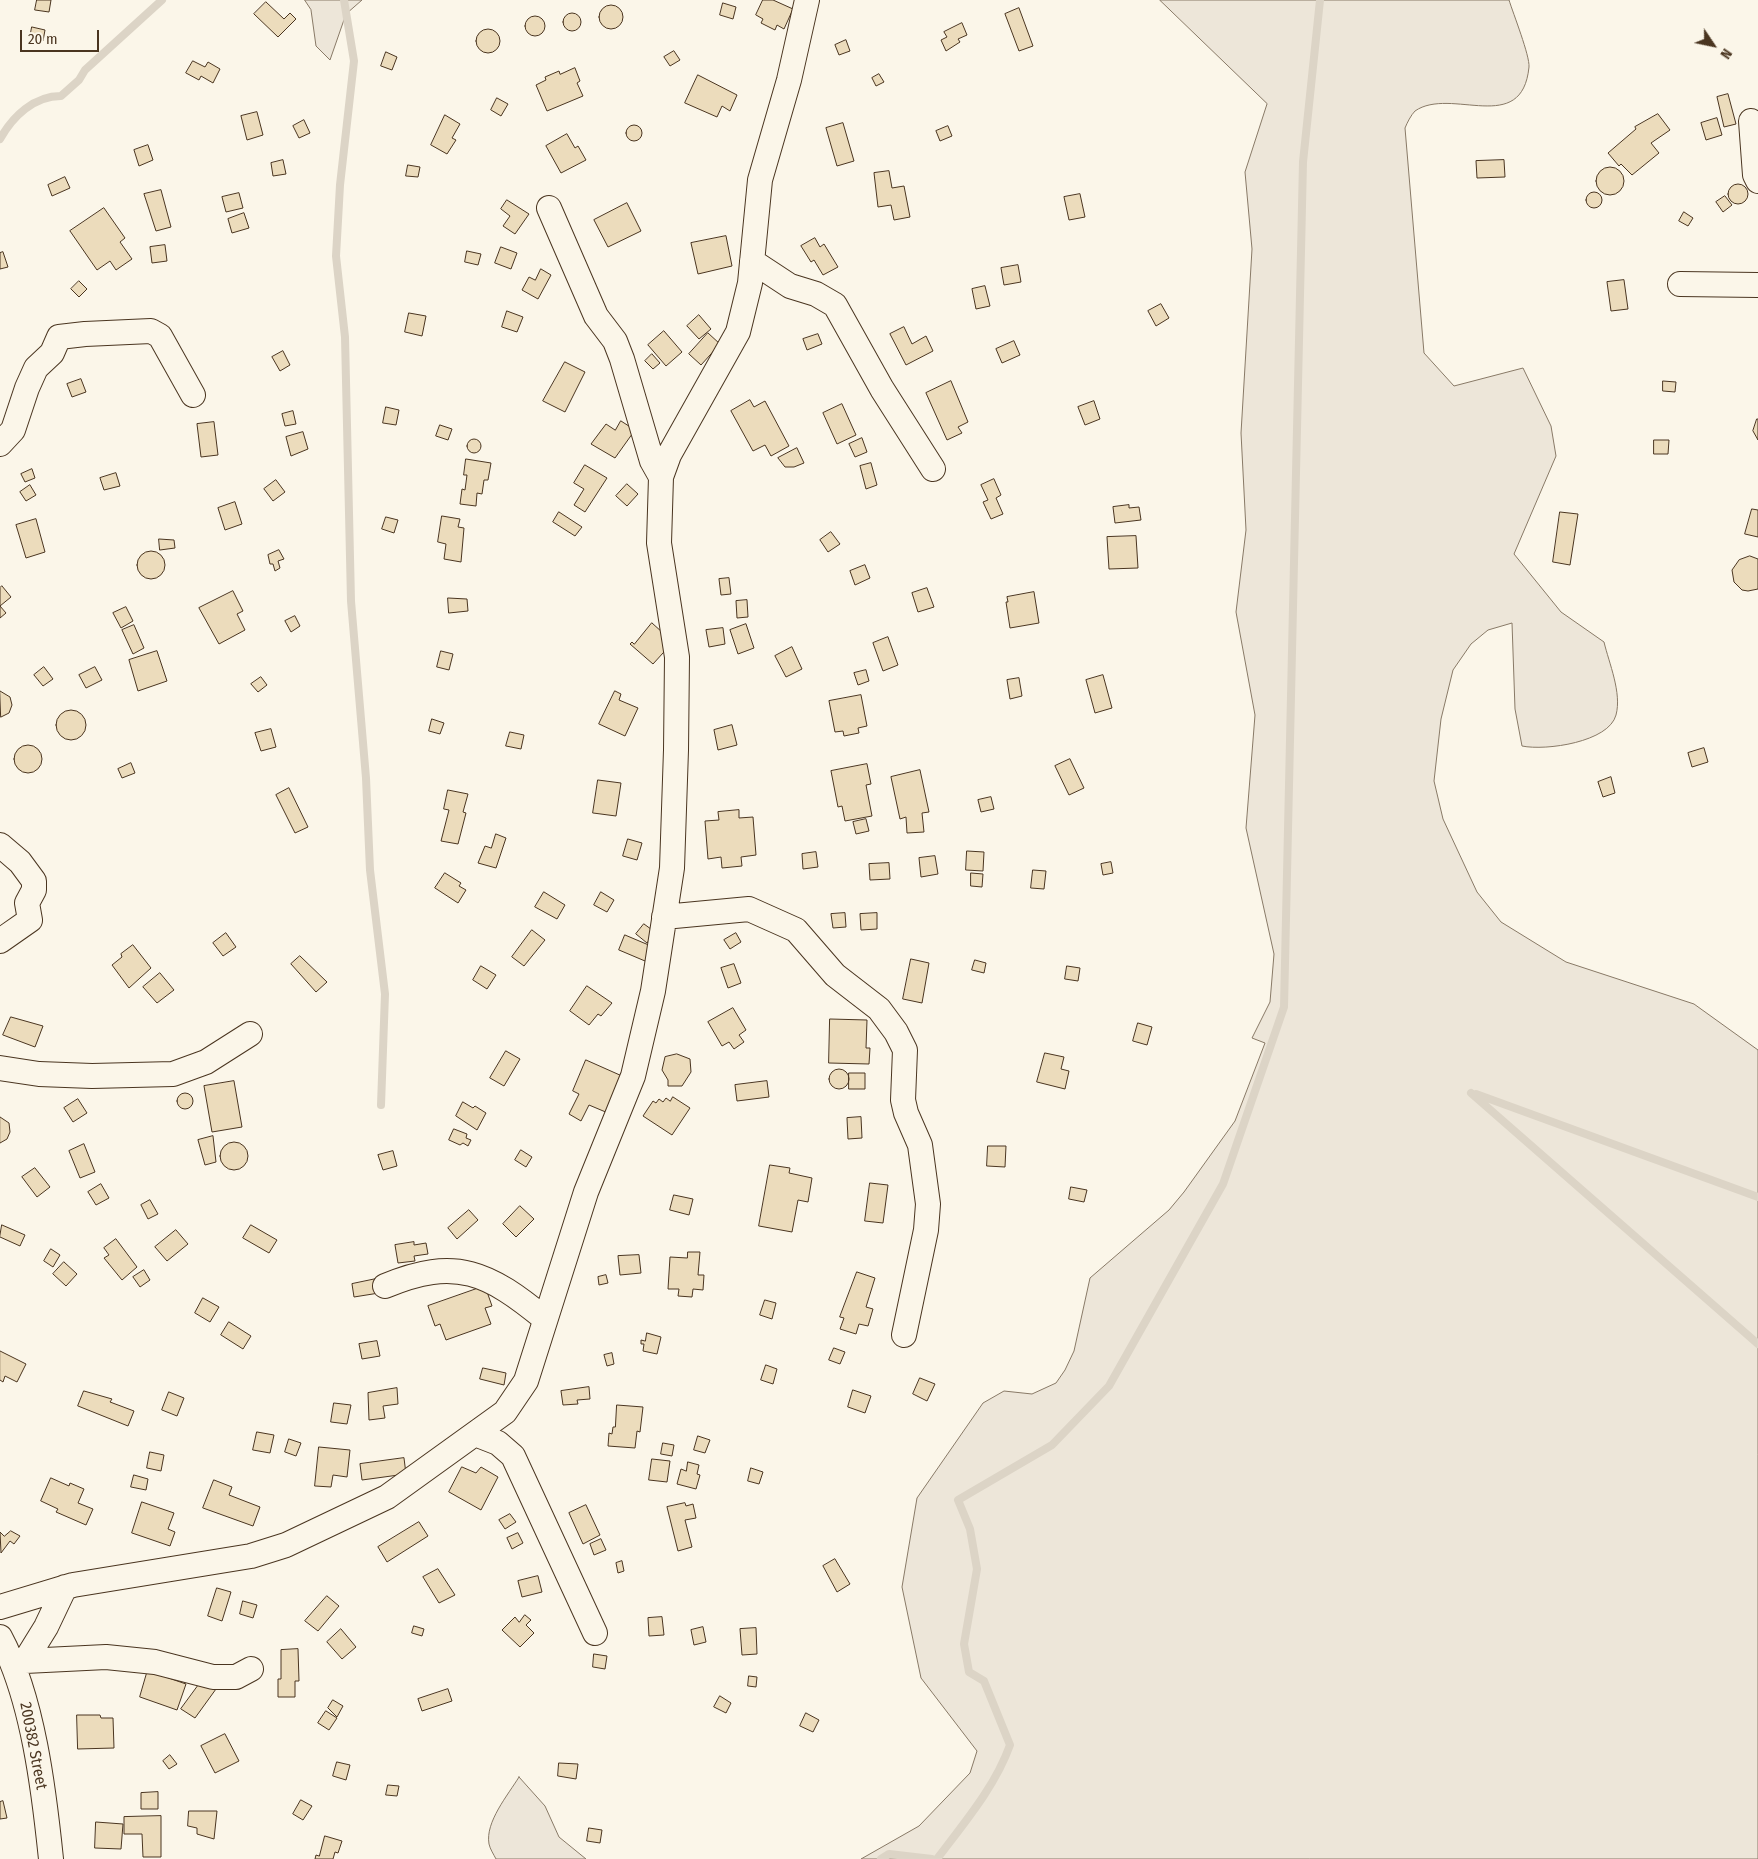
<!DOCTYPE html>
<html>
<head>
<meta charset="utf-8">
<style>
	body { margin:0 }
	#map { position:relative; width:1758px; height:1859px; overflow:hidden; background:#fbf6e9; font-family:"Fira Sans Condensed",sans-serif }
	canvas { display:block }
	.north { position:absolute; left:1688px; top:20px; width:50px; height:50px; -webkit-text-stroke:4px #fbf6e9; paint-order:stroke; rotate:124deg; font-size:14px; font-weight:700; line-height:20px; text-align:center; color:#4a3520 }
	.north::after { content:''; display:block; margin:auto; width:18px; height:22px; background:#4a3520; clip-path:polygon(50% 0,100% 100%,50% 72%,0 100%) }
	.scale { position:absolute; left:20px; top:30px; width:79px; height:22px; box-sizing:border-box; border:2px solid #4a3520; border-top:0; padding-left:6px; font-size:15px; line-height:18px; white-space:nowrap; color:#4a3520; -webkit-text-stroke:4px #fbf6e9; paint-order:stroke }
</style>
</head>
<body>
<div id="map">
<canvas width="1758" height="1859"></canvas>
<div class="north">N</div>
<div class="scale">20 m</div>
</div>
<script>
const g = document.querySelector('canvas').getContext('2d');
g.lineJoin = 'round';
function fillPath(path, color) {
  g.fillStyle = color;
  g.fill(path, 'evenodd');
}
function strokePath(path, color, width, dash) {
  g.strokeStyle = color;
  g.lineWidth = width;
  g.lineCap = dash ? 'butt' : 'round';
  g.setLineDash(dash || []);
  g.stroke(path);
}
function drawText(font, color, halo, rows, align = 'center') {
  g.font = font + ' "Fira Sans Condensed",sans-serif';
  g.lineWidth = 4;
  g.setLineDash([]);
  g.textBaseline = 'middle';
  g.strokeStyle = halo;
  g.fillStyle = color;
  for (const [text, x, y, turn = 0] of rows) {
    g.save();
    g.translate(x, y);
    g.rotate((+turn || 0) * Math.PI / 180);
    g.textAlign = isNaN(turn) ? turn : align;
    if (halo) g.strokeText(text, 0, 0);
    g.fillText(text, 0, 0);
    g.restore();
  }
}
const green = new Path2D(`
	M305,0h57l-16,14 -16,46 -14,-14 -5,-36z
	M1160,0h349c4,13 21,56 20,67 -7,70 -78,19 -114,44 -4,4 -8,12 -10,17l19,225 30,33 69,-18 28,58 5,30 -42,98 47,58 43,30c5,21 18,51 12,73 -7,27 -70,36 -94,31l-7,-37 -3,-86 -24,7 -17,14 -18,26 -12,49 -7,62 9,38 34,73 24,30 65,40 128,42 64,46v809h-897l58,-33 51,-53 7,-22 -56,-73 -19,-91 15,-89 66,-95 21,-12 28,3 24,-11 9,-13 9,-19 16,-73 79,-68 15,-18 51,-71 30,-78 -13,-5 18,-36 4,-48 -28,-126 9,-113 -19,-103 10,-82 -5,-97 11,-184 -7,-77 22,-68z
	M519,1777l26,29 14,31 27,22h-90c-2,-4 -6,-10 -7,-15 -4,-22 19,-49 30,-67z`);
fillPath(green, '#ede6d9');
strokePath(green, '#887966', 1);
strokePath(new Path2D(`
	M344,0l10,61 -14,124 -4,71 9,81 6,264 15,177 4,92 15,124 -4,111
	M0,139c13,-23 34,-43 61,-43l18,-16 6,-10 77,-70
	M1471,1093l287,251
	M1476,1094l282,103
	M881,1859l8,-5 43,5
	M937,1859c27,-36 58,-72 73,-114l-26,-64 -15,-9 -5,-28 13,-75 -7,-40 -12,-29 94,-55 57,-59 114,-202 61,-177 19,-845 17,-162`), '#dcd4c6', 8);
const building = new Path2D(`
	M37,0h14l-2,12 -14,-2z
	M763,0h10l20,9 -9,20 -7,-4 -2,5 -14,-7 2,-4 -7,-4z
	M266,2l18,17 6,-6 6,6 -18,18 -24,-23z
	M723,3l13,4 -3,12 -13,-4z
	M599 17a12 12 0 1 1 24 0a12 12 0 1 1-24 0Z
	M1019,8l14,38 -14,5 -14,-37z
	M563 22a9 9 0 1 1 18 0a9 9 0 1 1-18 0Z
	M525 26a10 10 0 1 1 20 0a10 10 0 1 1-20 0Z
	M962,23l5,12 -9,4 2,3 -14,9 -5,-11 6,-3 -3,-5z
	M32,27l13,3 -2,11 -13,-3z
	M476 41a12 12 0 1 1 24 0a12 12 0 1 1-24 0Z
	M846,40l4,11 -11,4 -4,-10z
	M674,51l6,9 -10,6 -6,-9z
	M386,52l11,5 -5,13 -11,-4z
	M193,61l12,6 3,-5 12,7 -7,14 -12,-7 -2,4 -13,-7z
	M575,68l5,13 -3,2 6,13 -36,15 -11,-26 10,-5 -1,-3 14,-6 1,3z
	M879,74l5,8 -8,4 -4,-8z
	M698,75l39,20 -7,16 -8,-5 -5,11 -32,-14z
	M1728,94l8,30 -12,3 -7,-30z
	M497,98l11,6 -7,12 -10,-6z
	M257,112l6,23 -16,5 -6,-24z
	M1658,114l12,16 -19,13 8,10 -27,22 -11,-11 -2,2 -11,-13 28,-24 -1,-2z
	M445,115l15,9 -8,14 4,2 -9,14 -16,-9z
	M1717,118l5,17 -16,5 -5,-17z
	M304,120l6,13 -11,5 -6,-12z
	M843,123l11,38 -17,5 -11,-38z
	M626 133a8 8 0 1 1 16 0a8 8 0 1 1-16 0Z
	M948,126l4,10 -12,5 -4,-10z
	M567,134l8,14 3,-2 8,14 -25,13 -15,-27z
	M148,145l5,15 -14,6 -5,-16z
	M283,160l3,14 -13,2 -2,-13z
	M1504,160l1,17 -28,1 -1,-17z
	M408,165l12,2 -2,10 -12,-1z
	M1596 181a14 14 0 1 1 28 0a14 14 0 1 1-28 0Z
	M889,171l3,17 12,-2 6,31 -16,3 -3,-15 -13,2 -4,-34z
	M65,177l5,11 -18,8 -4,-11z
	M1728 194a10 10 0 1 1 20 0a10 10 0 1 1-20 0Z
	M161,190l10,37 -15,4 -12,-37z
	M1586 200a8 8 0 1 1 16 0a8 8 0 1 1-16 0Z
	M239,193l4,15 -17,4 -4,-15z
	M1080,194l5,23 -16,3 -5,-23z
	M1725,196l7,9 -9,7 -7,-10z
	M507,200l22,14 -14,20 -12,-8 7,-10 -9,-7z
	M627,203l14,28 -33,16 -14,-27z
	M104,208l21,30 -5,4 12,17 -16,11 -6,-9 -13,9 -27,-39z
	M1684,212l9,6 -5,8 -9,-5z
	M244,213l5,15 -17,5 -4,-14z
	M726,236l6,30 -34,8 -7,-31z
	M815,238l5,9 4,-3 14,23 -15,8 -9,-15 -3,2 -10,-16z
	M165,245l2,16 -15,2 -2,-16z
	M501,247l16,6 -6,16 -16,-6z
	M467,251l14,3 -3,11 -13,-3z
	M3,252l5,15 -8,2v-16z
	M1018,265l3,17 -17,3 -3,-17z
	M541,269l10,6 -13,24 -16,-9 7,-13 6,3z
	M1624,280l4,29 -17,2 -4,-29z
	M79,281l8,8 -8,8 -8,-8z
	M985,286l5,20 -14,3 -4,-20z
	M1161,304l8,14 -13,8 -8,-15z
	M507,311l16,6 -6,15 -15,-5z
	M409,313l17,3 -4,20 -17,-4z
	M699,315l12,14 -12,10 -12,-13z
	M904,327l8,17 14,-8 7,15 -27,14 -16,-31z
	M664,331l18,21 -16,14 -18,-21z
	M708,333l12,11 -19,21 -12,-11z
	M818,334l4,10 -15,6 -4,-11z
	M1014,341l6,14 -18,8 -6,-14z
	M283,351l7,14 -10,6 -8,-14z
	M652,354l8,9 -7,6 -8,-8z
	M565,362l20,10 -20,40 -22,-11z
	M81,379l5,13 -14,5 -5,-13z
	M951,381l17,41 -10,5 4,6 -15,7 -21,-47z
	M1663,381l13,1 -1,10 -12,-1z
	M750,400l4,7 11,-6 24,45 -18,10 -6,-11 -12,6 -22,-40z
	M1094,401l6,18 -15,6 -7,-18z
	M842,404l14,31 -19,9 -14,-31z
	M386,407l13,3 -3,15 -13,-2z
	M293,411l3,13 -11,2 -3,-12z
	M1757,419h1v21l-5,-9z
	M621,421l14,9 -20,28 -24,-14 15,-20 9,6z
	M214,422l4,33 -17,2 -4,-33z
	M440,425l12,4 -4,11 -12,-4z
	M303,432l5,17 -17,7 -5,-19z
	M862,438l5,14 -12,5 -6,-13z
	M467 446a7 7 0 1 1 14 0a7 7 0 1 1-14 0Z
	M1654,440h15l-1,14h-14z
	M797,448l7,15 -10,4h-9l-7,-9z
	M466,459l25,4 -3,17h-4l-2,14 -5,-1 -1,13 -16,-2 2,-15 3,1 2,-15h-3z
	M871,463l6,22 -11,4 -6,-23z
	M585,465l22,13 -22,34 -11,-7 10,-16 -10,-6z
	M32,469l3,9 -10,4 -4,-8z
	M116,473l4,13 -16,4 -4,-12z
	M994,479l7,16 -5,3 7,16 -12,5 -8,-17 5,-2 -7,-15z
	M276,480l9,12 -12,9 -9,-12z
	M627,484l11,10 -11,12 -11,-10z
	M30,485l6,10 -10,6 -6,-9z
	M235,502l7,22 -17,6 -7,-22z
	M1129,505v3l10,-1 2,13 -26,3 -2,-16z
	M1752,509l6,1v27l-13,-3z
	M559,512l23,15 -7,9 -22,-14z
	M1560,512l18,2 -8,51 -17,-3z
	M442,516l18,3 -2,8 6,1 -3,34 -17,-3 2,-15 -8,-2z
	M386,517l12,3 -4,13 -12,-4z
	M36,519l9,33 -19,6 -10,-33z
	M831,532l9,12 -12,8 -8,-12z
	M1136,536l2,32 -29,1 -2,-32z
	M159,539l15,1 1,8 -15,2z
	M279,550l5,9 -6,2 2,7 -5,3 -2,-7h-3l-2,-9z
	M137 565a14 14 0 1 1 28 0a14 14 0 1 1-28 0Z
	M1750,556l8,3v30l-10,2 -6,-1 -8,-8 -2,-12 7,-10z
	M865,565l5,13 -15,7 -5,-14z
	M729,578l2,16 -10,1 -2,-16z
	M2,586l9,11 -11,9 6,7 -6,5v-30z
	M927,588l7,19 -16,5 -6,-19z
	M233,591l10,20 -6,3 8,16 -26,14 -20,-36z
	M1034,592l5,31 -29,5 -4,-26h2l-1,-5z
	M448,598l19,1 1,12 -19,2z
	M747,600l1,17 -11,1 -1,-17z
	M126,607l7,14 -12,7 -8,-15z
	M295,616l5,10 -9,6 -6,-11z
	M652,623l21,19 -20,22 -23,-20 2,-2 2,2z
	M746,624l8,24 -16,6 -8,-24z
	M134,625l10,23 -11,6 -11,-24z
	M723,628l2,16 -16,3 -3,-17z
	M888,637l10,28 -15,6 -10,-28z
	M792,647l10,22 -16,8 -11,-21z
	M157,651l10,30 -29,10 -9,-31z
	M441,651l12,3 -4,16 -12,-3z
	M44,667l9,12 -10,7 -9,-11z
	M95,667l7,13 -16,8 -7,-13z
	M866,670l3,11 -11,4 -4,-12z
	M1103,675l9,33 -17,5 -9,-33z
	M261,677l6,8 -9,7 -7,-8z
	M1019,678l3,18 -12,3 -3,-19z
	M0,691l10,6 2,8 -3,8 -8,4z
	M615,691l6,3 -2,6 19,8 -13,28 -26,-12z
	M861,695l6,31 -9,2 1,5 -15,3 -1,-5 -8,1 -6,-31z
	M56 725a15 15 0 1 1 30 0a15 15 0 1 1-30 0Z
	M432,719l12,4 -4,11 -11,-3z
	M732,725l5,20 -19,5 -4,-20z
	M271,729l5,18 -15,4 -6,-18z
	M510,732l14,3 -3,14 -15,-3z
	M14 759a14 14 0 1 1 28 0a14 14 0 1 1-28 0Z
	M1704,748l4,14 -16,5 -4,-14z
	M1070,759l14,29 -15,7 -14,-29z
	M131,763l4,10 -13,5 -4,-9z
	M867,764l4,20 -5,1 6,31 -27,5 -3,-15 -4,1 -7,-36z
	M920,770l9,42 -7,1 2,19 -17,1 -1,-16 -6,2 -9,-42z
	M1611,777l4,16 -12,4 -5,-15z
	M598,780l23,3 -5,33 -23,-3z
	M289,788l19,39 -13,6 -19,-38z
	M448,790l20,4 -5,18 3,1 -8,31 -17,-3 8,-31 -5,-1z
	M991,797l3,12 -13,3 -3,-12z
	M739,810v8l14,-1 3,38 -15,2 1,9 -20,2 -1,-11 -13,2 -3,-38 14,-1 -1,-8z
	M866,819l3,12 -13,3 -3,-12z
	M496,834l10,4 -10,30 -18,-5 7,-17 6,2z
	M628,839l14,4 -5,17 -14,-4z
	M967,851l17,1 -1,19 -17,-1z
	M816,852l2,15 -15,2 -1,-15z
	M935,856l3,18 -17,3 -2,-19z
	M1111,862l2,11 -10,2 -2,-11z
	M889,863l1,16 -20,1 -1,-16z
	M1033,870l13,1 -2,18 -13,-1z
	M445,873l16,10 -2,3 7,4 -8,13 -23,-15z
	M971,873l12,1 -1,13 -11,-1z
	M544,892l21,13 -8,14 -22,-12z
	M601,892l13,8 -7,12 -13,-7z
	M845,913l1,14 -13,1 -2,-14z
	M877,913v16l-16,1 -1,-16z
	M644,924l11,8 -8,11 -11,-9z
	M532,930l13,10 -21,26 -12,-9z
	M226,933l10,14 -13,9 -10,-13z
	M736,933l5,9 -11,7 -6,-9z
	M625,935l26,11 -6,15 -26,-11z
	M133,945l18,23 -22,20 -17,-23 10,-8 -1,-3z
	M300,956l27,26 -11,10 -25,-28z
	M911,959l18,4 -7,40 -19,-4z
	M975,960l11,3 -2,10 -12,-3z
	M734,964l7,19 -13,5 -7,-20z
	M481,966l15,9 -9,14 -14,-9z
	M1067,966l13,2 -2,13 -13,-2z
	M160,973l14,17 -17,13 -14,-16z
	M587,986l25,17 -11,13 -3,-2 -9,11 -19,-14z
	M733,1008l13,22 -7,5 5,7 -10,7 -5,-7 -7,4 -14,-24z
	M11,1017l32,9 -8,21 -32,-12z
	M830,1019l37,1 -1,28h4l-1,16 -40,-1z
	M1138,1023l14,4 -5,18 -14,-4z
	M506,1051l14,8 -16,27 -14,-8z
	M1045,1053l19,4 -3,12 8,2 -4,18 -28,-7z
	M677,1054l13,5 1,13 -9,14h-14v-6l-6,-10 3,-13z
	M586,1060l36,16 -14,37 -19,-8 -8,16 -12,-7 10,-20 -6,-3z
	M829 1079a10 10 0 1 1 20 0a10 10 0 1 1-20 0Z
	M849,1073h16v16h-16z
	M234,1081l8,46 -30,5 -8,-46z
	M767,1081l2,16 -32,4 -2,-16z
	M177 1101a8 8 0 1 1 16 0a8 8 0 1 1-16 0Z
	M673,1097l17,11 -18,27 -29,-19 10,-15 3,2 3,-4 4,3 3,-4 4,3z
	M78,1099l9,14 -14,9 -9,-14z
	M463,1102l10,6 2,-2 11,7 -9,17 -21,-14z
	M0,1117l9,6 1,9 -3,7 -7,4z
	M861,1117l1,21 -14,1 -1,-21z
	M454,1129l13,5 -1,4 5,2 -3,6 -5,-3 -3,2 -11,-5z
	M213,1136l3,26 -11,3 -7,-25z
	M220 1156a14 14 0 1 1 28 0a14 14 0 1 1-28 0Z
	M84,1144l11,28 -15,6 -11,-27z
	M988,1146h18l-1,21 -18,-1z
	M521,1150l11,7 -6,10 -11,-7z
	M393,1151l4,15 -14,4 -5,-15z
	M770,1165l20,3 -1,5 23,5 -4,24 -10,-2 -6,32 -33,-6z
	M35,1168l15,19 -13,10 -15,-20z
	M870,1183l18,2 -5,38 -18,-2z
	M101,1184l8,14 -13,7 -8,-13z
	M1071,1187l16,3 -3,12 -15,-3z
	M674,1195l19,4 -4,16 -19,-5z
	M150,1200l8,14 -10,5 -7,-14z
	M520,1206l14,13 -18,18 -13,-13z
	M469,1210l9,10 -21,19 -9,-11z
	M2,1225l23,10 -5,11 -20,-9z
	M251,1225l26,15 -8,13 -26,-15z
	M176,1230l12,14 -21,17 -12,-14z
	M116,1239l21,28 -15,13 -18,-22 5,-3 -5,-7z
	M414,1242v3l12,-2 2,11 -14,2 1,5 -17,2 -3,-18z
	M51,1249l9,6 -7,12 -9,-6z
	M688,1252h12l-2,23h6l-1,15 -10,-1 -1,8 -14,-1 1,-7h-11l2,-32 17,1z
	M639,1255l2,18 -21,2 -2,-19z
	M64,1262l13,12 -11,12 -13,-12z
	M144,1270l6,10 -10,7 -7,-10z
	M857,1272l18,6 -9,29 7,2 -5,17 -9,-2 -3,10 -16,-5 4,-11 -4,-1z
	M606,1275l2,8 -9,2 -1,-8z
	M376,1279l3,14 -25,4 -2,-13z
	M485,1286l7,20 -7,2 6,16 -45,16 -6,-16 -5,2 -7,-20z
	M203,1298l16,9 -9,15 -15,-9z
	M765,1300l11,3 -4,16 -12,-4z
	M229,1322l22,14 -8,13 -22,-14z
	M647,1333l14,4 -4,17 -14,-3 1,-7h-3v-4l4,1z
	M377,1341l3,15 -18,3 -3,-15z
	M834,1348l11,4 -5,12 -11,-4z
	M0,1351l26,13 -9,18 -12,-6 -2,6 -3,-2z
	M612,1353l2,11 -7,2 -3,-11z
	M766,1365l11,4 -4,15 -12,-4z
	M483,1368l23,5 -2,12 -24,-6z
	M920,1378l15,6 -8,17 -14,-7z
	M589,1387l1,12 -13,1 1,4 -15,1 -2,-14z
	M397,1388l1,16 -15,2 2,12 -16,2 -1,-27z
	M853,1390l18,6 -6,17 -17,-6z
	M84,1391l28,8 -2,3 24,9 -6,15 -50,-20z
	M169,1392l15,6 -7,18 -15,-6z
	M334,1403l17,2 -4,19 -16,-2z
	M617,1405l26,2 -3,25 -3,-1 -2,17 -27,-2 1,-13 3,1 1,-7h2z
	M257,1432l17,3 -4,18 -17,-3z
	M698,1436l12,4 -5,13 -11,-3z
	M289,1439l12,4 -5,13 -11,-4z
	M663,1443l11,2 -2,11 -11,-2z
	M319,1447l31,3 -3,27 -14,-2 -2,12 -16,-1z
	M150,1452l14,3 -3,16 -14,-3z
	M404,1458l2,16 -44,6 -2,-16z
	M652,1459l18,2 -3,21 -18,-2z
	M688,1462l11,3 -2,9 3,1 -4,14 -19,-5 4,-15 5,2z
	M462,1467l14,6 5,-6 17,10 -17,33 -32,-18z
	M751,1468l12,4 -4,12 -11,-3z
	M134,1475l14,4 -2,11 -15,-3z
	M51,1478l18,8 1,-3 14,6 -6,14 15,6 -7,16 -30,-13 2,-3 -17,-8z
	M214,1480l18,7 -3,8 31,12 -7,19 -50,-18z
	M142,1502l32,11 -6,16 7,3 -5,14 -38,-13z
	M685,1503l1,3 7,-2 3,14 -11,2 7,27 -14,4 -11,-44z
	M586,1505l14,30 -17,9 -14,-31z
	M510,1514l6,8 -11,7 -6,-9z
	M419,1522l9,14 -41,26 -9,-15z
	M11,1531l9,5 -6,8 -4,-3 -9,12 -1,-21 4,4z
	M518,1533l5,10 -11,6 -5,-11z
	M601,1539l5,11 -12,5 -4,-11z
	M835,1559l15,25 -13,8 -14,-26z
	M622,1561l2,10 -6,2 -2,-10z
	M438,1569l17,26 -16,8 -16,-26z
	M538,1576l4,16 -20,5 -4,-16z
	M217,1588l14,4 -9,29 -14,-5z
	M327,1596l12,10 -21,25 -13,-10z
	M243,1601l14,4 -4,13 -13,-4z
	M525,1615l6,5 -5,5 8,8 -14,14 -18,-17 13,-13 4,5z
	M662,1617l2,18 -15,1 -1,-18z
	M414,1626l10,3 -2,7 -10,-3z
	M703,1627l3,15 -12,3 -3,-15z
	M756,1628l1,26 -15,1 -2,-26z
	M341,1629l15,18 -14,12 -15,-17z
	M298,1649l1,32h-4v16h-17v-18h3v-29z
	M594,1654l13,2 -2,13 -12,-2z
	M149,1666l14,10 23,8 -9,26 -37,-13z
	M749,1676l8,1 -1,10 -8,-1z
	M203,1679l13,10 -21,29 -14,-9z
	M448,1689l4,12 -30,10 -4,-12z
	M720,1696l11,7 -5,10 -12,-6z
	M333,1700l10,6 -6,11 -9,-9z
	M326,1711l11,7 -8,12 -11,-7z
	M806,1713l13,7 -6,12 -13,-6z
	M77,1715h23l1,3h12l1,30 -36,1z
	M225,1734l14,27 -24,12 -14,-27z
	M170,1755l7,9 -8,5 -6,-8z
	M337,1762l13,3 -4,15 -13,-4z
	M559,1763l19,1 -2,15 -18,-3z
	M388,1785l11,1 -2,10 -11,-1z
	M158,1792v17h-17v-16z
	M301,1800l11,6 -9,14 -10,-6z
	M3,1801l4,17 -7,1v-17z
	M189,1811h28l-3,28 -17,-5v-6l-9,-2z
	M161,1816v41h-18l-1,-23h-18v-17z
	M96,1822l27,2 -2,25 -26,-1z
	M589,1828l13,2 -2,13 -13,-2z
	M325,1836l17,5 -4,12 -3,-1 -2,7h-18l1,-4 3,1z`);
fillPath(building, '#ecdcbc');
strokePath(building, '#4a3520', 1);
const street = new Path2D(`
	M1751,121l4,54 3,6
	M549,208l47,108 19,25 7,18 30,102 9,16
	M752,261l38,25 26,8 19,11 47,84 51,80
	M1680,284l78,1
	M0,444l13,-14 14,-42 9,-20 16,-15 7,-16 26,-3 66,-3 9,5 33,59
	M0,845l20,17 14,19v9l-7,13 3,17 -30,21
	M664,917l85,-8 47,21 39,45 44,34 17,23 9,18 -2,50 3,13 14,32 8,59 -2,26 -22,105
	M0,1068l39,6 53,2 81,-2 33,-12 44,-28
	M385,1286c71,-30 104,-13 160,33
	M475,1434l23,9 15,13 82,177
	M0,1607l73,-22 178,-29 35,-11 101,-48 118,-85 21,-31 60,-189 47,-116 20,-85 19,-123 4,-118 1,-93 -18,-114 2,-66 8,-22 69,-123 12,-49 10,-103 29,-100 18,-80
	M0,1637c33,61 44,154 51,222
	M25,1661l81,-4 49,5 58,15h23l15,-8
	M14,1663l11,-2 21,-34 19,-40`);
strokePath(street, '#4a3520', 26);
strokePath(street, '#fbf6e9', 24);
drawText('16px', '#4a3520', '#fbf6e9', [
	["200382 Street",33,1746,79]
]);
</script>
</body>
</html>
